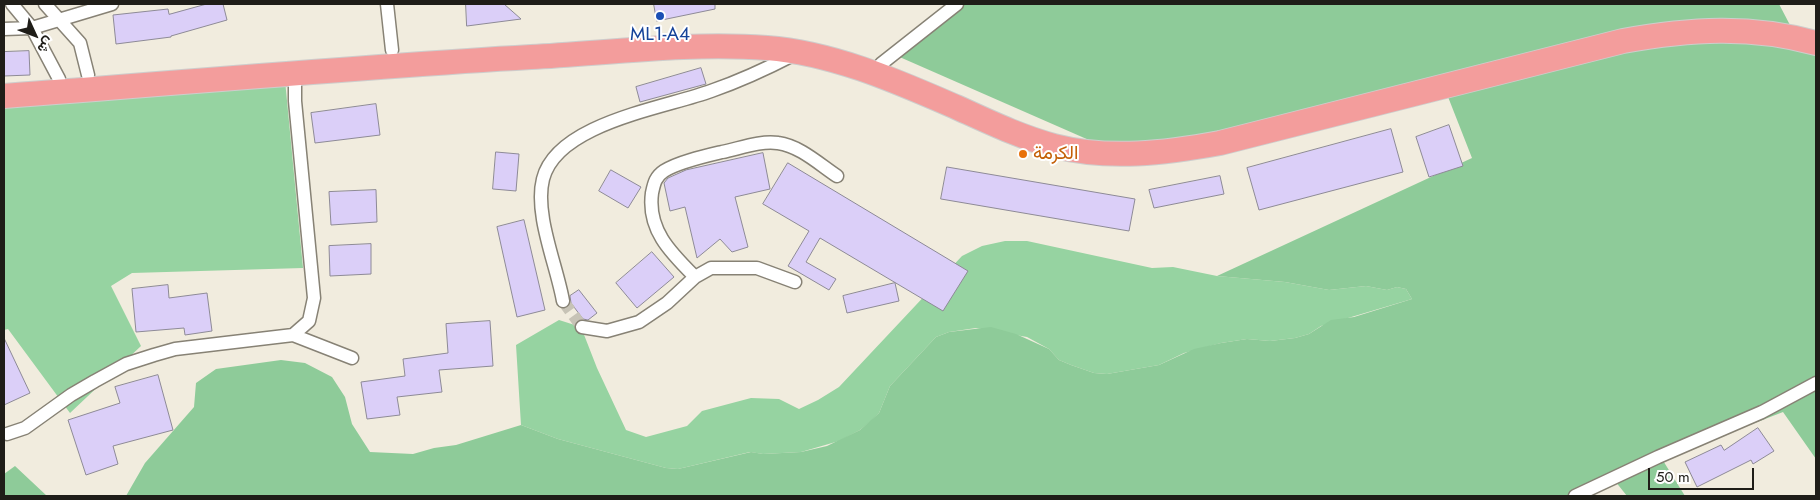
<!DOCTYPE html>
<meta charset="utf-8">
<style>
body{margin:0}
#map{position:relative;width:1820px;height:500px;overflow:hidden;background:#f1ecde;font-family:Jost,Vazirmatn,sans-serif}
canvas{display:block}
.frame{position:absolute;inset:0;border:5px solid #1f1d18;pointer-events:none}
.north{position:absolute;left:10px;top:10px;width:50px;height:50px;-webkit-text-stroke:4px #fff;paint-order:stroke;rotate:133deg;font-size:14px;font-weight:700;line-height:20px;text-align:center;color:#1f1d18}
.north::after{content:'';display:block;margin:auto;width:18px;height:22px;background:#1f1d18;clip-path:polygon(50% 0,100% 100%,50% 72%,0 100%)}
.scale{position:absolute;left:1648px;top:468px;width:106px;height:22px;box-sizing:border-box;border:2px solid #1f1d18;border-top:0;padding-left:6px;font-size:15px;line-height:18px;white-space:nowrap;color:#1f1d18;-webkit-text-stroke:4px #fff;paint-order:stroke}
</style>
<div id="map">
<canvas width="1820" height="500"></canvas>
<div class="frame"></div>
<div class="north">ش</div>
<div class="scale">50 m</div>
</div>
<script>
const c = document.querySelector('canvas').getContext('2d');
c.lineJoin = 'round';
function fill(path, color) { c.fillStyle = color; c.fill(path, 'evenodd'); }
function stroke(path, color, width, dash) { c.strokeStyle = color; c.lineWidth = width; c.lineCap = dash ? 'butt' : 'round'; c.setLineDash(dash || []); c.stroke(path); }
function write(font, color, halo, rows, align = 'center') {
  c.font = font + ' Jost,Vazirmatn,sans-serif'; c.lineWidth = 4; c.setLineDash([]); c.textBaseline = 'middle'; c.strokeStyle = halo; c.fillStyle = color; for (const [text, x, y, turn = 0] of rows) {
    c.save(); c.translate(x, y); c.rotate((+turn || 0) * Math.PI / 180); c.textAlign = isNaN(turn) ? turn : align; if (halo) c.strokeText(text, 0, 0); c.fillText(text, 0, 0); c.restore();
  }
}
fill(new Path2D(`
 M285 80 303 268 132 273 111 286 141 346 70 413 8 329 4 330V103Z
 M1005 241H1027L1152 268 1173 267 1217 276 1285 282 1329 290 1366 286 1387 290 1397 287 1406 289 1412 299 1321 326 1309 334 1295 338 1270 341 1247 339 1221 343 1184 353 1159 365 1107 374 1094 373 1071 365 1059 360 1049 349 1027 337 976 328 949 332 936 337 890 386 879 413 871 421 860 430 839 441 801 452 763 454 750 452 678 469 666 468 558 439 521 425 516 345 559 320 581 327 597 368 626 430 646 437 687 426 702 411 751 398 779 399 799 409 818 400 839 387 962 256 982 246Z`), '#96d3a1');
fill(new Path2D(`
 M961 4H1779L1802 48 1816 44V459L1783 412 1662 459 1685 496H1627L1611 476 1568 496H126L145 463 194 407 196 383 216 369 281 360 305 363 332 377 345 397 352 424 370 452 413 454 434 448 456 445 521 425 558 439 666 468 678 469 751 452 763 454 801 452 827 446 860 430 879 413 890 386 936 337 949 332 991 327 1016 334 1049 349 1059 360 1071 365 1094 373 1107 374 1159 365 1194 349 1221 343 1247 339 1270 341 1295 338 1309 334 1331 320 1354 317 1412 299 1406 289 1397 287 1387 290 1366 286 1329 290 1285 282 1217 276 1472 158 1441 79 1297 125 1114 151 895 55Z
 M15 466 47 496H4V474Z`), '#8ecb99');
const building = new Path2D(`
 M207 4H223L227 20 171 36V37L116 44 113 15 168 9 169 14Z
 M466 4H504L521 19 467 26Z
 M654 4H715V9L657 21Z
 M29 51 30 75 4 76V52Z
 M701 68 706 84 640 102 636 87Z
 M376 104 380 135 315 143 311 113Z
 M1449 125 1463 166 1429 177 1416 137Z
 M1391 129 1403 172 1259 210 1247 168Z
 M496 152 519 154 516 191 493 189Z
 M763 153 770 189 735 197 748 247 732 252 720 239 697 258 685 207 670 211 664 183 668 178 686 170Z
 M788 163 968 271 943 311 820 238 806 262 836 279 829 290 788 266 809 231 763 204Z
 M947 167 1135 199 1129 231 941 199Z
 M611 170 641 187 628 208 599 191Z
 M1220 176 1224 194 1154 208 1149 190Z
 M376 190 377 222 331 225 329 192Z
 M524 220 545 310 517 317 497 227Z
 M371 244V274L330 276 329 246Z
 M652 252 674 277 637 308 616 283Z
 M895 283 899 301 847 313 843 296Z
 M168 285 169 298 207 293 212 331 185 335 184 328 136 332 132 289Z
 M579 290 597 313 588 320 583 319 571 303 570 296Z
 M490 321 493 366 439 370 442 392 397 397 400 415 367 419 361 382 405 376 403 359 448 353 446 324Z
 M4 338 30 393 4 405Z
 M158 375 173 430 113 446 118 464 86 475 68 420 120 403 115 387Z
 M1758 428 1774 451 1753 464 1751 460 1697 487 1685 462 1721 445 1724 450Z`);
fill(building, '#dbcff8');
stroke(building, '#8d8a96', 1);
stroke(new Path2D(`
 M563 301 582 327`), '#c7c3b6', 12, [12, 6]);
const street = new Path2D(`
 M12 4 32 28 59 79
 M45 4 80 43 88 75
 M387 4 392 50
 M4 29 32 28 112 4
 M881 64 957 4
 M695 277C671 253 647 230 652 193 654 184 655 177 664 171 678 162 705 156 722 152 738 149 761 140 778 143 800 146 819 164 837 176
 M563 301C557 266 534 214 543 179 557 123 665 108 711 91 740 81 768 68 795 54
 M582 327 607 331 639 322 667 303 695 277 711 268H757L795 282
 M293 335 352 358
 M7 434 25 428 71 395 95 381 126 364 154 355 175 349 293 335 309 321 314 298 295 101V74
 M1575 496 1658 457 1762 412 1816 383`);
const highway = new Path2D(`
 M4 96C179 83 355 67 531 57 608 53 690 42 767 48 833 53 896 81 956 107 987 121 1020 137 1054 146 1109 160 1166 153 1220 143L1623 41C1689 29 1751 25 1816 43`);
stroke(street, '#878275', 15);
stroke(highway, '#cecdcc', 26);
stroke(street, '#fff', 12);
stroke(highway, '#f39d9c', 24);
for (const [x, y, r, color] of [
 [660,16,5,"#1a4fb4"],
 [1023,154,5,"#e8710a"]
]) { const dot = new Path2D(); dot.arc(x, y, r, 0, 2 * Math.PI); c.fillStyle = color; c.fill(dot); stroke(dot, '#fff', 2); }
write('19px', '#164399', '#fff', [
 ["ML1-A4",660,35]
]);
write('19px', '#c56008', '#fff', [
 ["الكرمة",1033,154]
], 'left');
</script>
